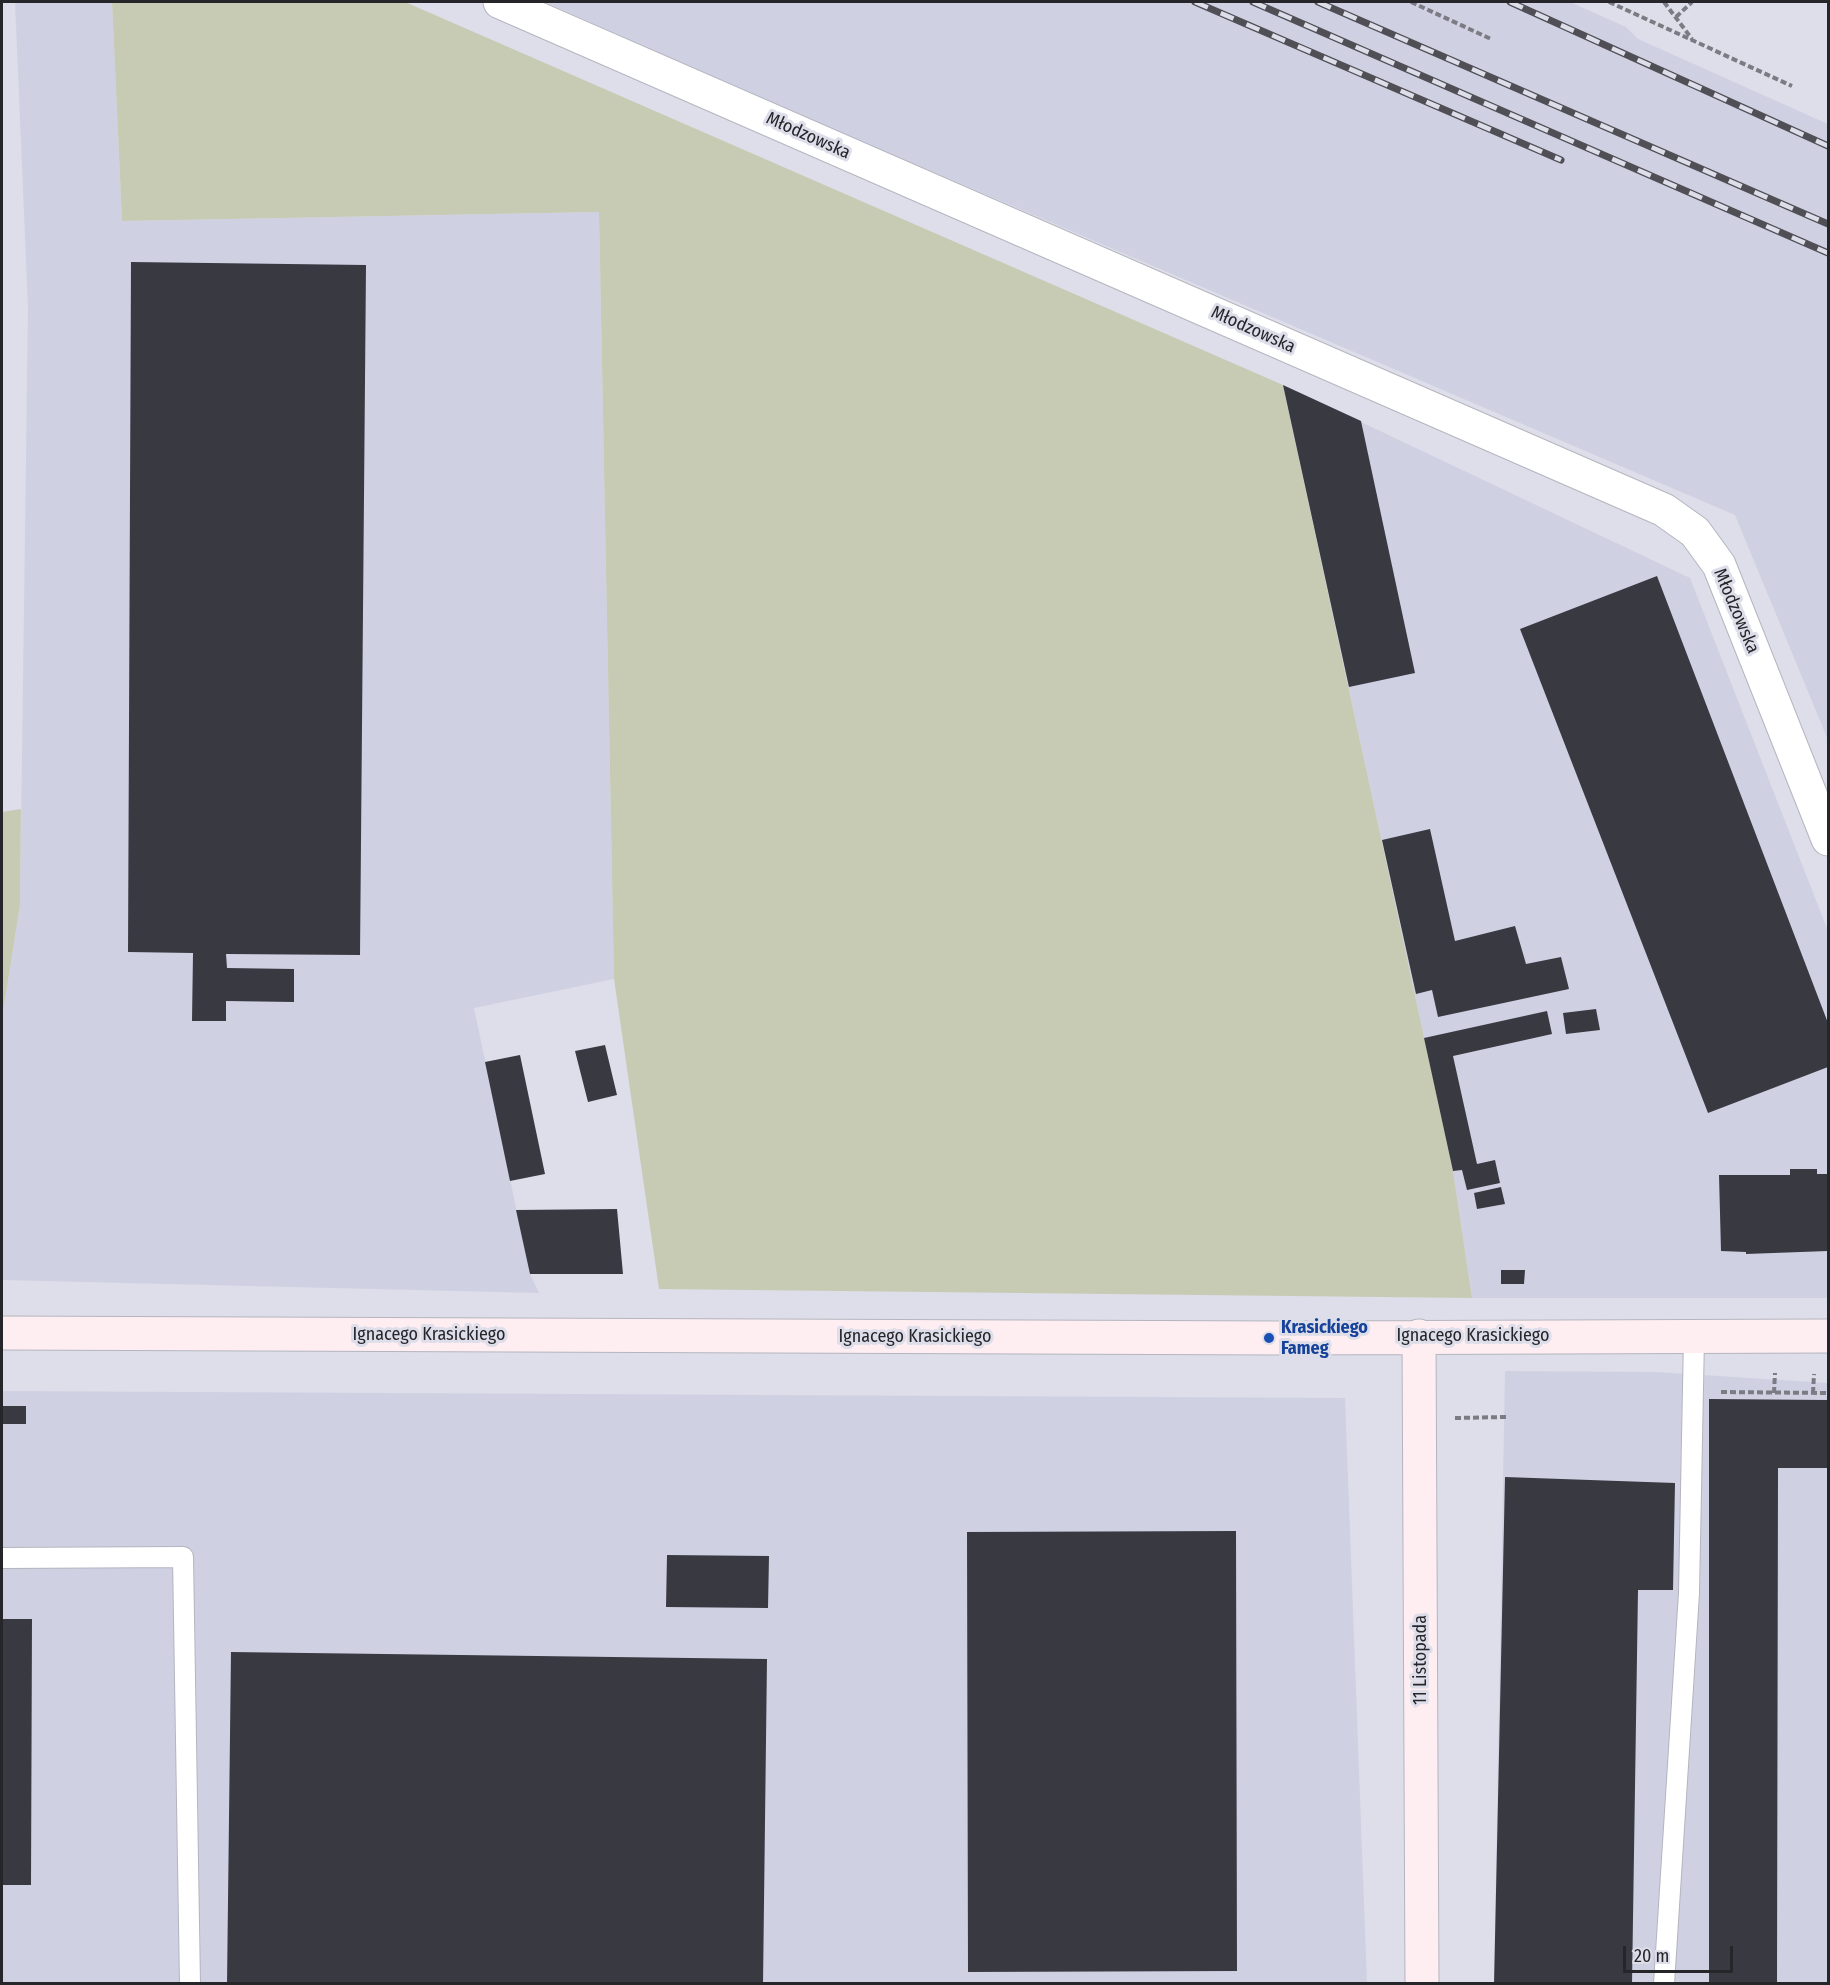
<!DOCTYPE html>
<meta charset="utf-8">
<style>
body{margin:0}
#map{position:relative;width:1830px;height:1985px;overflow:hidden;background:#dddee9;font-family:"Fira Sans Condensed",sans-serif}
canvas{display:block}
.frame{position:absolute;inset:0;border:3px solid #26262a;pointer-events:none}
.scale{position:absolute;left:1623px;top:1946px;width:110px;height:27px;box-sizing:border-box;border:3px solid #26262a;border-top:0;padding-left:8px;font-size:18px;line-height:21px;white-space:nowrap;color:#26262a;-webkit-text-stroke:4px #dddee9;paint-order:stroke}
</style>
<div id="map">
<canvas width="1830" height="1985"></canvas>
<div class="frame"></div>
<div class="scale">20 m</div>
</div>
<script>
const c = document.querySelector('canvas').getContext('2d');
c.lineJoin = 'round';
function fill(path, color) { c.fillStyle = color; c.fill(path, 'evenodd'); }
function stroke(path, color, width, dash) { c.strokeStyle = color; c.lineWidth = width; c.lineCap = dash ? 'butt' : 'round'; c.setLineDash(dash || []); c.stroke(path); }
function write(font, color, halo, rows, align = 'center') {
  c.font = font + ' "Fira Sans Condensed",sans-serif'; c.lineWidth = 6; c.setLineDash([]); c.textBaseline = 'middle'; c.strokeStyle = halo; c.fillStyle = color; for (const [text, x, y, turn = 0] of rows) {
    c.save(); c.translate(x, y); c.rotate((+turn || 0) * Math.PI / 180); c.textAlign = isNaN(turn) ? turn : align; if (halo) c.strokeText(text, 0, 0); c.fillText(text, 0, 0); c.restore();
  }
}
fill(new Path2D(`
 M15 2H112L122 221 599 212 614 979 474 1008 530 1274 539 1293 2 1280V1019L20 905 28 307Z
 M545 2H1570L1626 27 1638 39 1828 124V740L1735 515 779 106Z
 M1283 385 1690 578 1828 931V1298H1472L1453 1171Z
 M1505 1371 1655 1372 1828 1383V1983L1494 1984Z
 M2 1391 1345 1398 1367 1983 2 1984Z`), '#cfd1e3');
fill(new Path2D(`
 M112 2H405L1283 385 1453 1171 1472 1298 659 1289 614 979 599 212 122 221Z
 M21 809 20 905 2 1019V812Z`), '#c7cbb4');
fill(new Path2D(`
 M131 262 366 265 360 955 226 954 227 968 294 969V1002L226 1001V1021H192L193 953 128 952Z
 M1283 385 1361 421 1415 673 1349 687Z
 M1657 576 1828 1023V1067L1708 1113 1520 629Z
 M1430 829 1455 941 1515 926 1526 964 1561 957 1569 989 1438 1017 1432 990 1416 994 1382 840Z
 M1596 1009 1600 1030 1566 1034 1563 1013Z
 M1547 1011 1552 1034 1453 1056 1477 1164 1495 1160 1500 1183 1467 1190 1462 1170 1453 1171 1424 1038Z
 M605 1045 617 1095 588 1102 575 1051Z
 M520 1055 545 1174 510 1181 485 1062Z
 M1790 1169H1817V1174H1828V1251L1746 1254V1252L1721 1251 1719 1175H1790Z
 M1501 1187 1505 1204 1477 1209 1474 1193Z
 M617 1209 623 1274H530L516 1210Z
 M1501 1270H1525L1524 1284H1501Z
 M1709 1399 1828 1400V1468H1778L1777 1984H1709Z
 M2 1406H26V1424H2Z
 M1505 1477 1675 1483 1673 1590H1638L1632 1984H1494Z
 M1236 1531 1237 1971 968 1972 967 1532Z
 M667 1555 769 1556 768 1608 666 1607Z
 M2 1619H32L31 1885H2Z
 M231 1652 767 1659 763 1984H227Z`), '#393942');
const lane = new Path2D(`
 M2 1558 183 1557 190 1984
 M1664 1984 1689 1593 1694 1337`);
const street = new Path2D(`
 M500 2 1664 510 1695 532 1719 565 1828 839`);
const secondary = new Path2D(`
 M2 1333 1282 1338 1828 1336
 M1419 1336 1422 1984`);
stroke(lane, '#b4b5bf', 22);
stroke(street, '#b4b5bf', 35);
stroke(secondary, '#b4b5bf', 35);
stroke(new Path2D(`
 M1411 2 1491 39
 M1609 2 1792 86
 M1664 2 1692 39
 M1676 17 1692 2
 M1721 1392 1828 1393
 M1774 1393 1775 1373
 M1813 1393 1814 1374
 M1455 1418 1506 1417`), '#7b7c83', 4, [6, 3]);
stroke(lane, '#fff', 20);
stroke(street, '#fff', 33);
stroke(secondary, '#feeef1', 33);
const rail = new Path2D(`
 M1195 2 1561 160
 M1253 2 1828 253
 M1318 2 1828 224
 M1510 2 1828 146`);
stroke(rail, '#4f4f55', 7);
stroke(rail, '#dddee9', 4.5, [14]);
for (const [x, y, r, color] of [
 [1269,1338,6,"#1a4fb4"]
]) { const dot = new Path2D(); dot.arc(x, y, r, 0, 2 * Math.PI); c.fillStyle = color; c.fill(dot); stroke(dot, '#dddee9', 2); }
write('18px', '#26262a', '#dddee9', [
 ["Młodzowska",808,136,24],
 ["Młodzowska",1253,330,24],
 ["Młodzowska",1736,611,67],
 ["Ignacego Krasickiego",429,1335],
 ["Ignacego Krasickiego",1473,1336],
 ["Ignacego Krasickiego",915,1337],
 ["11 Listopada",1421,1660,-90]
]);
write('bold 18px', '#164399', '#dddee9', [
 ["Krasickiego",1281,1328],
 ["Fameg",1281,1349]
], 'left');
</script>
